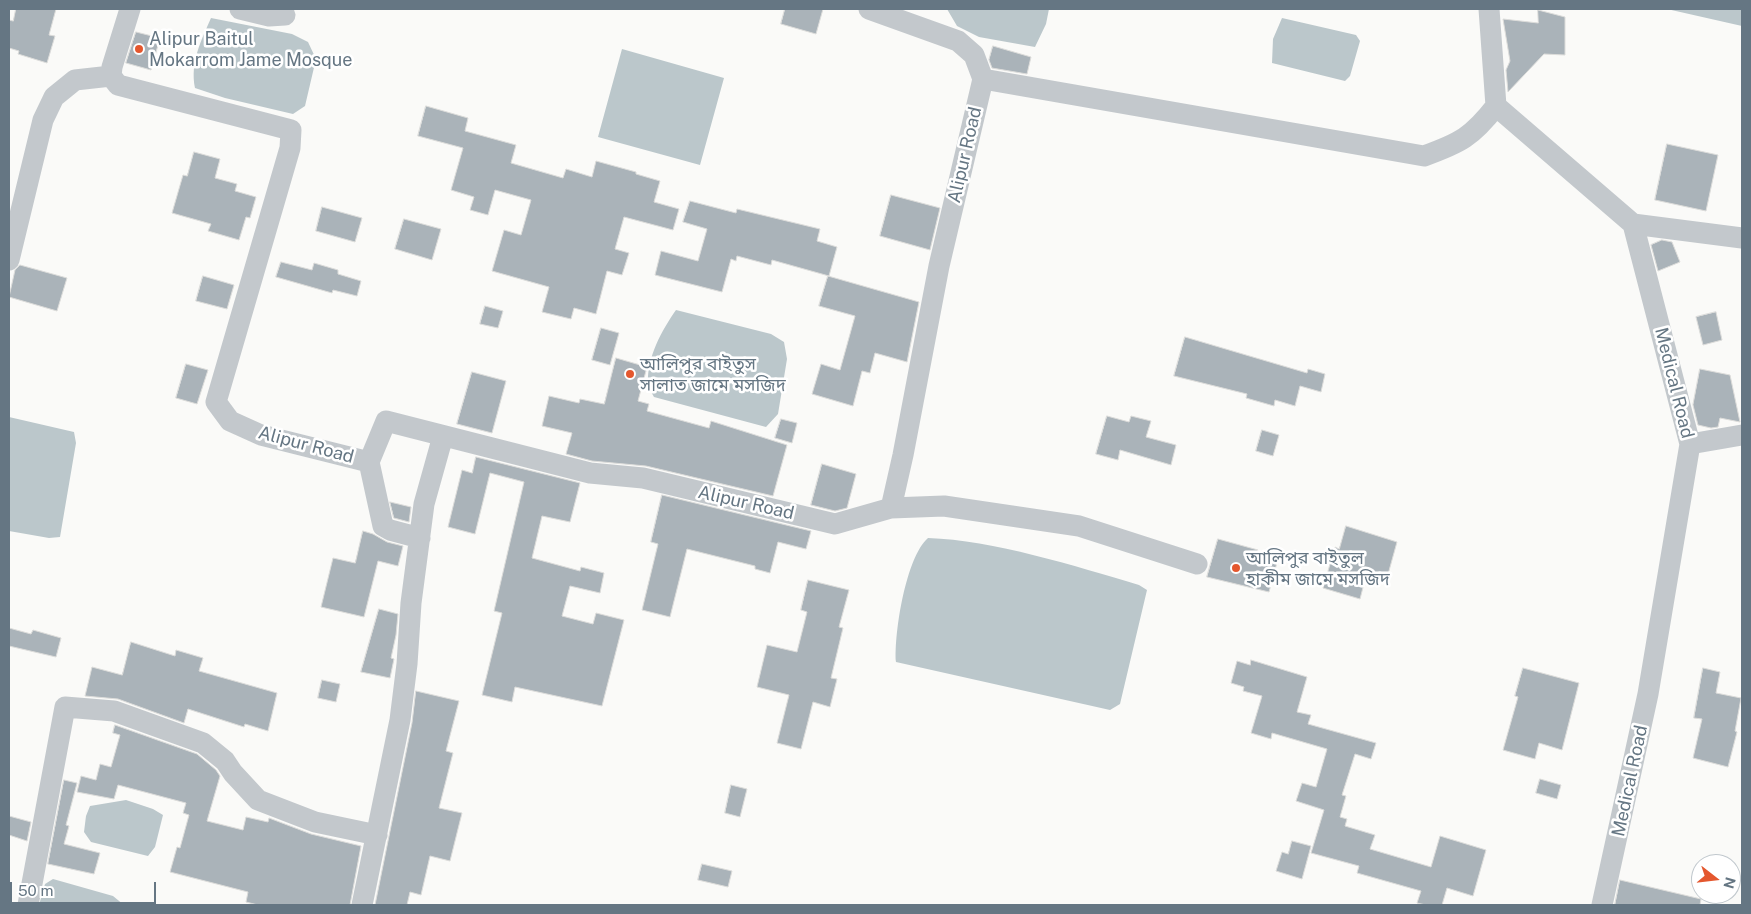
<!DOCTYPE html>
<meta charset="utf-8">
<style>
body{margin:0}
#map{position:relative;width:1751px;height:914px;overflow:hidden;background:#fafaf8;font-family:"Public Sans",sans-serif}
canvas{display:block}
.frame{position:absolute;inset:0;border:10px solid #657683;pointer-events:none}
.north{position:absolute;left:1691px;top:854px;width:50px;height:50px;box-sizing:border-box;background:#fff;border:1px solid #c1c8cd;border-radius:50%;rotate:106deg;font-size:14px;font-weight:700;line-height:20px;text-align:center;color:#657683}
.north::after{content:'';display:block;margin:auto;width:18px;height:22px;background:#e4572e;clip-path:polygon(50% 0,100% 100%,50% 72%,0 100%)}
.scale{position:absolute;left:10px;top:882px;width:146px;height:22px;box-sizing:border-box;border:2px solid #657683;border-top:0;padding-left:6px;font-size:15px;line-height:18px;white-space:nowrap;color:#657683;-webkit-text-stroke:4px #fff;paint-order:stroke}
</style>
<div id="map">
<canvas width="1751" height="914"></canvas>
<div class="frame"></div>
<div class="north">N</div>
<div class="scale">50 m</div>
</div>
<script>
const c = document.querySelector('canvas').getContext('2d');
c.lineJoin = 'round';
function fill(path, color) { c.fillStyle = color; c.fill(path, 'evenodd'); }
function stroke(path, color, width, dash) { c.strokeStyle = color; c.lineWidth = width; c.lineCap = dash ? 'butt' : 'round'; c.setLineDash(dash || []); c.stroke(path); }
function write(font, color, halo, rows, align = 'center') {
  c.font = font + ' "Public Sans","Noto Sans Bengali",sans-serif'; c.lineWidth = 5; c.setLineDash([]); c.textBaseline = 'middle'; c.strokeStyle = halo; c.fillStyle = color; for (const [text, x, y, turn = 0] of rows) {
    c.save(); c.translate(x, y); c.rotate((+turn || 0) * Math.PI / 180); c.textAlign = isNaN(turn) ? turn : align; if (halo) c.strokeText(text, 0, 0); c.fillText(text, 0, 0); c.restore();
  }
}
fill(new Path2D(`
 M947 9H1049L1046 24 1035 47 979 37 957 26Z
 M1667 9H1742V26Z
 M211 18 292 34 308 42 316 59 305 106 293 114 225 98 195 88C190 62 201 41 211 18Z
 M1282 18 1356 35 1360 41 1350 76 1345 81 1272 63 1273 39Z
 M622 49 724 78 700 165 598 137Z
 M676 310 771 334 784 342 787 359 778 414 766 427 654 397C652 393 648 387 648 383 647 357 662 330 676 310Z
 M9 417 74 432 76 443 60 537 49 538 9 531Z
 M928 538C993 540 1075 566 1139 585L1147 590 1120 704 1110 710 896 662C894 633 906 557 928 538Z
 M126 800 153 809 163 815 155 847 148 856 91 842 84 832 86 816 90 806Z
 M53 879 113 896 124 905H39L45 884Z`), '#bbc7cb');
const building = new Path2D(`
 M16 9H56L49 35 55 36 47 63 18 54 19 51 9 48V20L13 21Z
 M785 9H823L816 34 781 24Z
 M1538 10 1565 17V55L1544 54 1508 92 1506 70 1510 61 1503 19 1538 23Z
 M136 32 160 38 151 70 126 63Z
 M993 46 1031 57 1027 74 992 68 989 60Z
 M426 106 468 118 465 131 516 145 511 163 563 178 566 169 592 177 596 161 636 172V174L660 181 654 202 679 209 673 230 624 217 615 249 629 253 622 275 607 271 596 314 574 308 571 319 542 312 549 287 492 271 504 230 521 235 531 200 495 190 488 215 470 210 474 197 451 190 463 148 418 136Z
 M1667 144 1718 155 1706 211 1655 200Z
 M194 152 220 159 215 178 237 184 235 191 256 197 250 218 246 217 239 240 208 231 211 224 172 213 183 175 187 176Z
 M891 195 940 208 930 250 880 236Z
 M690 201 736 213 737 209 820 229 817 241 837 247 829 276 772 260 771 265 737 256 736 261 731 259 722 292 655 275 661 251 698 261 707 229 683 222Z
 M322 207 362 218 355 242 316 231Z
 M404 219 441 229 432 260 395 249Z
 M1662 240 1672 242 1680 262 1658 271 1651 245Z
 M281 262 312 270 314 263 338 270V274L361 281 357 296 333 290 332 293 276 277Z
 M20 265 67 278 57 311 9 297 15 270Z
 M203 276 234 285 227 309 196 301Z
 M828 276 919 302 907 362 875 353 870 373 862 371 853 406 812 394 821 364 840 370 855 316 819 306Z
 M485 306 503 311 498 328 480 324Z
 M1716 312 1722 340 1703 345 1696 317Z
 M601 328 619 333 610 365 592 360Z
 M1185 337 1307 373 1308 369 1325 374 1321 392 1300 386 1295 406 1275 400 1274 406 1246 398 1247 394 1174 376Z
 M616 358 647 367 638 401 649 404 647 411 709 428 711 421 787 445 773 496 646 466 592 461 566 454 572 433 542 426 549 396 579 403 580 399 604 404Z
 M186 364 208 370 197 404 176 398Z
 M1700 369 1730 375 1740 422 1720 418 1718 427 1711 428 1698 425 1693 405Z
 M472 372 506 381 492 433 457 424Z
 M1107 416 1129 422 1131 416 1151 421 1146 437 1176 445 1171 465 1120 450 1118 460 1096 454Z
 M781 419 797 423 792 443 775 438Z
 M1262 430 1279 435 1273 456 1256 451Z
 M476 457 580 483 570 522 542 516 532 558 580 571 581 567 604 573 600 593 570 586 562 616 593 624 596 613 624 620 602 706 515 687 512 702 482 695 502 613 494 611 524 482 490 473 475 534 448 527 462 470 472 473Z
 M822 464 856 474 847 508 835 511 811 505Z
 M662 495 811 531 806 549 778 542 770 573 755 569V566L687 549 670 617 642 610 658 544 651 542Z
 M390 502 411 507 409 522 394 518Z
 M1346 526 1397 542 1387 578 1367 572 1360 599 1323 588 1335 547 1339 549Z
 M363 531 373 534 387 542 403 546 398 566 378 561 364 617 321 607 333 558 355 563Z
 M1218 539 1258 550 1257 554 1278 559 1269 592 1207 577Z
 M808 580 849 590 839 627 843 628 831 678 837 679 830 707 813 702 801 749 777 743 789 695 757 687 767 645 797 652 807 612 801 610Z
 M379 609 398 614 396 635 391 658 394 659 390 678 361 672Z
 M9 628 31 634 33 630 61 638 56 657 9 646Z
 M131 642 175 656 176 650 203 658 199 671 277 693 268 731 245 724 244 727 188 709 184 723 118 699 85 696 92 667 122 675Z
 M1251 660 1307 677 1297 712 1311 715 1308 724 1376 743 1371 759 1355 754 1342 795 1346 796 1340 817 1347 819 1345 826 1375 835 1370 849 1431 867 1440 836 1486 850 1473 896 1447 888 1442 905H1426L1417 903 1421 891 1357 873 1359 866 1311 853 1324 810 1296 801 1302 783 1316 787 1327 749 1272 733 1271 739 1251 733 1262 696 1243 691 1244 687 1231 683 1237 661 1250 665Z
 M1523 668 1579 683 1562 750 1539 743 1535 759 1503 750 1518 697 1515 696Z
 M1703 668 1720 672 1716 693 1741 698 1735 731 1737 732 1728 767 1693 758 1702 719 1694 718Z
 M322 680 340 684 336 702 318 698Z
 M416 691 459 701 446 751 453 753 439 808 462 813 450 861 430 856 421 895 410 892 407 905H375L412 723Z
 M115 725 197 754 216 770 220 776 207 821 243 830 246 817 268 822 269 818 311 834 361 846 350 905H258L246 902 248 892 170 872 177 847 180 848 189 815 183 813 186 803 118 785 114 799 77 792 81 776 96 780 100 764 111 767 120 735 113 733Z
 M1540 779 1561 785 1557 799 1536 793Z
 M64 780 77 783 66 825 69 826 64 844 100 853 94 874 48 864Z
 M731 785 747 789 740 817 725 813Z
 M9 816 31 822 27 841 9 835Z
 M1292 841 1311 846 1302 879 1276 871 1282 852 1288 854Z
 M702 864 732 871 728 887 698 880Z
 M1620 880 1701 899 1700 905H1615Z`);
fill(building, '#aab3b9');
stroke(building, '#dcdcda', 1);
stroke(new Path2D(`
 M130 9 112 67 111 76 118 85 291 130 290 148 216 402 230 421 261 435 369 462 386 421 590 473 643 478 835 524 891 508 903 455 939 266 983 79 1424 156C1460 143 1472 137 1496 106
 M240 9 269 16 285 15
 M869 9 958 41 974 55 983 79
 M1489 9 1496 106 1633 224 1690 444 1648 694 1602 905
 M1633 224 1742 238
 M9 260 43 120 54 97 75 80 111 76
 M1690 444 1742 435
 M369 462 383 526 390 530 420 538
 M891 508 944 506 1079 526 1197 564
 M28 905 65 707 114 711 203 743 225 761 233 773 258 800 315 822 377 835
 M362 905 400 720 407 664 411 603 424 504 443 436`), '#c3c8cc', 21);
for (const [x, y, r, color] of [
 [139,49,5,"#e4572e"],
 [630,374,5,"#e4572e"],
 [1236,568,5,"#e4572e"]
]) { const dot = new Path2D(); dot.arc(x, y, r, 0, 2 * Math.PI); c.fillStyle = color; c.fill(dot); stroke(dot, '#fff', 2); }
write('18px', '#657683', '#fff', [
 ["Alipur Baitul",149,39],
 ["Mokarrom Jame Mosque",149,60],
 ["আলিপুর বাইতুস",640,364],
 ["সালাত জামে মসজিদ",640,385],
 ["আলিপুর বাইতুল",1246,558],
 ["হাকীম জামে মসজিদ",1246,579]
], 'left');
write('18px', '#657683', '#fff', [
 ["Alipur Road",965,155,-77],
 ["Medical Road",1674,383,76],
 ["Alipur Road",306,445,15],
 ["Alipur Road",746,503,13],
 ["Medical Road",1630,781,-78]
]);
</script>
